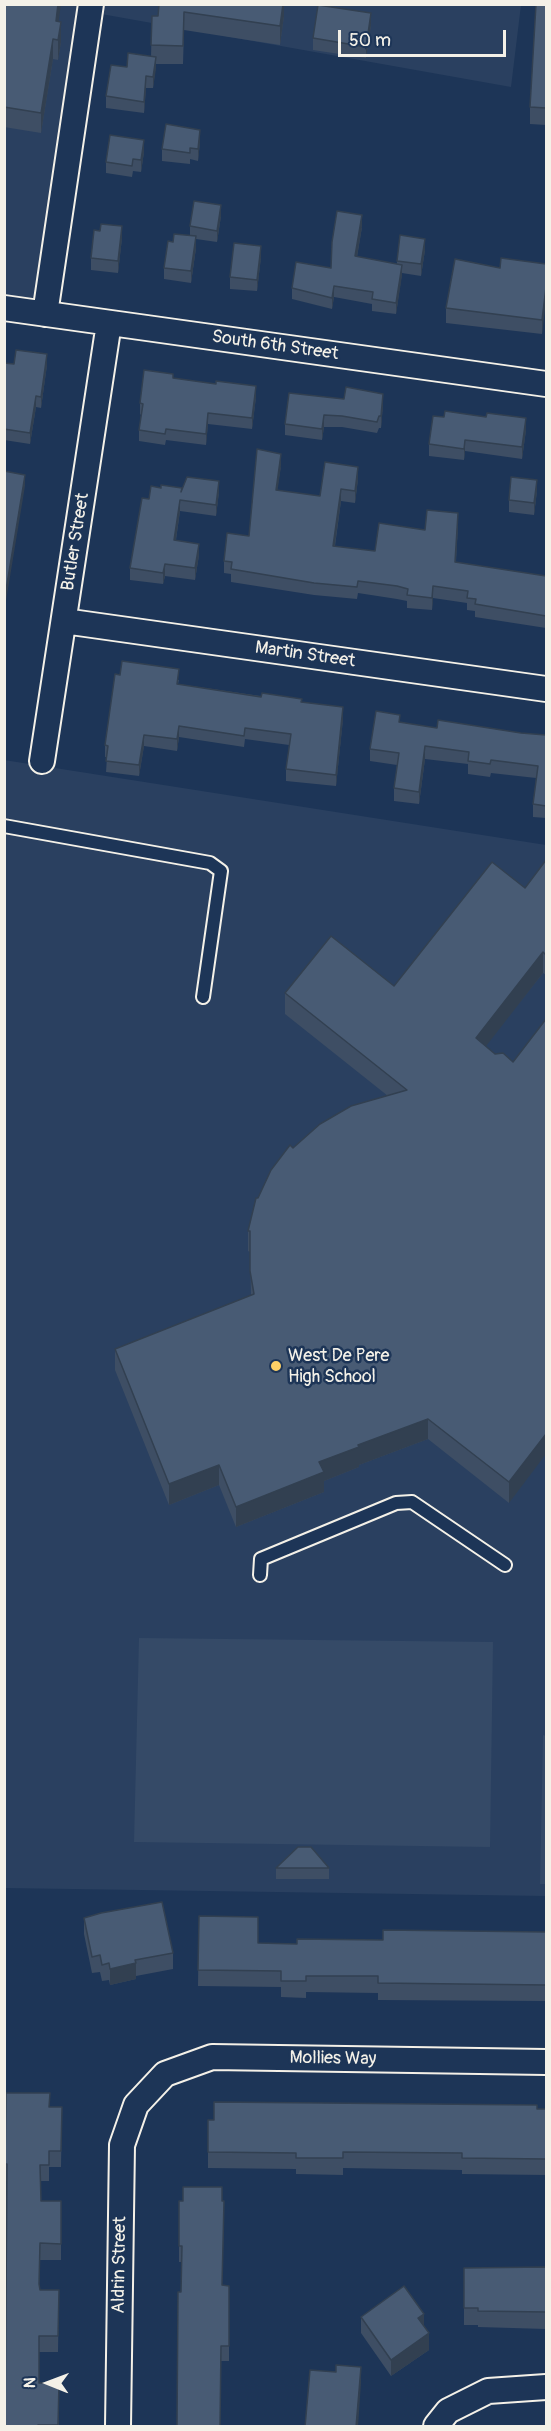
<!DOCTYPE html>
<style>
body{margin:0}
#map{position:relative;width:551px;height:2431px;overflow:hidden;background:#1d3557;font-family:Pangolin,sans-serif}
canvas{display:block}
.frame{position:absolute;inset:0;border:6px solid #f4f1e8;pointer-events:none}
.north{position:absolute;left:18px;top:2353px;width:60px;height:60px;-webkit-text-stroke:4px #1d3557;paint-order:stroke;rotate:271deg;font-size:16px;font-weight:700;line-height:24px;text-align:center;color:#f4f1e8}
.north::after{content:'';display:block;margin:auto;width:21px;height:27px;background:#f4f1e8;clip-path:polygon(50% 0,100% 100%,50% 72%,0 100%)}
.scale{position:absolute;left:338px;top:30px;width:168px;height:27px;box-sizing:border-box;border:3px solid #f4f1e8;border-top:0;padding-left:8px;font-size:18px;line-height:21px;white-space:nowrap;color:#f4f1e8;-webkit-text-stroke:4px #1d3557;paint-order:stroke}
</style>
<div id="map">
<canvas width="551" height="2431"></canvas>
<div class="frame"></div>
<div class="north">N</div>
<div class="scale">50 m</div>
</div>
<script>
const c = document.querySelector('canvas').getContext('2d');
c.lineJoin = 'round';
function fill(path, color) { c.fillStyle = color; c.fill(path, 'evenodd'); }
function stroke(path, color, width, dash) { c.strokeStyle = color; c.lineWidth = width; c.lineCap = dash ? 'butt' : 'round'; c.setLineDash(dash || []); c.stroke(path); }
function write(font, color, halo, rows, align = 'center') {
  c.font = font + ' Pangolin,sans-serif'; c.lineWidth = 5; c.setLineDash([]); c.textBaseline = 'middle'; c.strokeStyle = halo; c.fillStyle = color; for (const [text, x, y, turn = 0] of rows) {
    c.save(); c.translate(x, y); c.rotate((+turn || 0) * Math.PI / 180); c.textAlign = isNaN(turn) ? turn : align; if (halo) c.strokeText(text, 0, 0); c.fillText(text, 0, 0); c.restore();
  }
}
fill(new Path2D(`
 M5 5H521L511 87 90 12 45 314 5 308Z
 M4 760 546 845V1896L5 1888Z`), '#2a4060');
fill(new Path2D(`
 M139 1638 493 1642 490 1847 134 1842Z
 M543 1735 546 1736V1884H540Z`), '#354a67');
const service = new Path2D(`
 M4 826 210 863 221 871 203 997
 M260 1575 261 1559 396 1503 412 1502 505 1565`);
const minor = new Path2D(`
 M4 308 546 384
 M45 314 91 4
 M64 621 546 689
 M42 761 109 323
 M118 2426 122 2145 136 2105 165 2074 212 2057 546 2062
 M436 2426 448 2411 488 2391 546 2387`);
stroke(service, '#f4f1e8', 16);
stroke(minor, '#f4f1e8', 28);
stroke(service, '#1d3557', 12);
stroke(minor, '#1d3557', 24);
fill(new Path2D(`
 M4 4 59 21 61 42 58 60 53 59 41 133 4 127Z
 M159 4H284V16L280 45 184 30 183 64H156L153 88H146L144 113 106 108V96L127 67 151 57 152 16H158Z
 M546 4V125L530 124V107Z
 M371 25 366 58 313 50V38Z
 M200 142 198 161 190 159V164L162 161V149Z
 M144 152 141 172 133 171 132 177 106 173V162Z
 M221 216 217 242 196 239V248L191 283 164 279V268L173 242 190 236V226Z
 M362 227 357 257 397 264V261L425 250 421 276 402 273 396 314 372 311V304L334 297 332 309 292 299V288L331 268Z
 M122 238 118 273 91 270V258Z
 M261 257 257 291 230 289V277Z
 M546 264 542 334 446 323V308L500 268Z
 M4 363 47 365 41 408 36 407 30 444 4 440Z
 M173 378 256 397 252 429 208 424 206 445 166 440 165 445 139 441V430L141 415 140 414V403Z
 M289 393 383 405 381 428H379L377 433 342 427H324L322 440 285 435V424Z
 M526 430 522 459 465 451 464 460 429 456V444Z
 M281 466 277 490 320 496 358 479 355 503 341 501 335 546 375 551 425 530 458 526 456 562 546 576V628L475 617V611L467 610V603L433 598 432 610 407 608V601L397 599 358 593 357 599 314 595 231 582V574L224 573V561L249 536Z
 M161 488H182L219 492 216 516 180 511 176 540 199 555 195 580 165 576 163 584 130 580V568Z
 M537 491 534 515 509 512V500Z
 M120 675 179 680 178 684 302 702 343 719 336 786 286 781V769L289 745 245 739 244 747 179 737 177 751 144 746 139 776 106 772 107 757H105V745Z
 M400 723 437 728 546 735V818L533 817V804L536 778 491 773 490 777 468 774V764L425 759 419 804 394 801V788L397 765 370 761V749Z
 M546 860V975L543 973 485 1046 495 1054 513 1062 509 1503 428 1439 359 1465V1467L324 1481V1492L236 1527 219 1485 169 1505 115 1370V1349L251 1295 250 1252 248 1251V1231L258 1198 293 1148 388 1096 285 1014V993L394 986 525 888Z
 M276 1868H329V1879H276Z
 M199 1916 258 1943 297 1944 546 1932V2001L378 2000V1993L306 1992V1998L281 1997V1987L198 1986Z
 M84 1918 173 1953V1969L136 1976V1979L110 1985 109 1980 102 1981 100 1972 92 1973 84 1934Z
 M6 2093 50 2107H62L61 2167H49V2181H40L41 2201H61V2260H40L39 2286 40 2290H59L58 2352H39V2383H59V2427H5L7 2181H5Z
 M537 2109H546V2175L462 2174V2170L343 2168V2175L296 2174V2169L208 2168V2120Z
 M179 2201H222L224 2217 222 2285 229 2319V2361H221L182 2262H179Z
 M546 2267V2329L478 2327V2325H464V2268Z
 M361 2317 424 2327 429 2350 391 2376 361 2333Z`), '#3e4e64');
fill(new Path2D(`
 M58 4H61L56 41V21Z
 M283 4H284V16L280 45V26Z
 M371 13V25L366 58V47Z
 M61 22V42L58 60V40Z
 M53 39V59L41 133V113Z
 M156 57V69L153 88V77Z
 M146 76V88L144 113V102Z
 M200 130V142L198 161V149Z
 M144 140V152L141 172V160Z
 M221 205V216L217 242V231Z
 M362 215V227L355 268V256Z
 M122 226V238L118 273V261Z
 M196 236V248L191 283V271Z
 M425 239V250L421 276V264Z
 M261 246V257L257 291V280Z
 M402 265V276L396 314V303Z
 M334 286V297L332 309V298Z
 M546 287V302L542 334V320Z
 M47 354V365L41 408V397Z
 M256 386V397L252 429V418Z
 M383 394V405L381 428V416Z
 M36 396V407L30 444V433Z
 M208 413V424L206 445V434Z
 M324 415V427L322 440V429Z
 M526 418V430L522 459V447Z
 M465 440V451L464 460V449Z
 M281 454V466L276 502V490Z
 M358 467V479L355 503V491Z
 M25 475V486L4 613V602Z
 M537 480V491L534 515V503Z
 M219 481V492L216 516V505Z
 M341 489V501L333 558V546Z
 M180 500V511L174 552V540Z
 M458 513V526L455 574V562Z
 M199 544V555L195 580V568Z
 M165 564V576L163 584V573Z
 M433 586V598L432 610V598Z
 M343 707V719L336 786V775Z
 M179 726V737L177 751V739Z
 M144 735V746L139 776V765Z
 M425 746V759L419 804V792Z
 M543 952V973L476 1059V1038Z
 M428 1419V1439L359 1465V1467L324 1481V1492L236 1527V1507L319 1462 358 1445Z
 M546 1434V1454L509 1503V1482Z
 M219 1465V1485L169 1505V1484Z
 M136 1963V1979L110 1985V1969Z
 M424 2314V2330L418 2318Z
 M429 2333V2350L391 2376V2360Z
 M361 2367V2383L358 2427H356Z`), '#324051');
const building = new Path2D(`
 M4 4H58L56 21 61 22 58 40 53 39 41 113 4 107Z
 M159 4H283L280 26 184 12 183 46 151 45 152 16H158Z
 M536 4H546V108L530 107Z
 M318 5 371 13 366 47 313 38Z
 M128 53 156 57 153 77 146 76 144 102 106 96 111 65 127 67Z
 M166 124 200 130 198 149 190 148V153L162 149Z
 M110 135 144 140 141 160 133 159 132 166 106 162Z
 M194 201 221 205 217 231 190 226Z
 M337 211 362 215 355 256 402 265 396 303 372 299 373 292 334 286 332 298 292 288 296 262 331 268 332 242Z
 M101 224 122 226 118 261 91 258 94 230 100 231Z
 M174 234 196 236 191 271 164 268 168 241 173 242Z
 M400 235 425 239 421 264 397 261Z
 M234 243 261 246 257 280 230 277Z
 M501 258 546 264V287L542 320 446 308 455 259 500 268Z
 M16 350 47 354 41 397 36 396 30 433 4 429V363L14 364Z
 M144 370 173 374V378L216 384V381L256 386 252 418 208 413 206 434 166 429 165 434 139 430 143 404 140 403Z
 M346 387 383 394 381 416H379L377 422 342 416 324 415 322 429 285 424 289 393 344 399Z
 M445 411 486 417 487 413 526 418 522 447 465 440 464 449 429 444 433 416 444 417Z
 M257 449 281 454 276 490 320 496 325 462 358 467 355 491 341 489 333 546 375 551 379 523 425 530 427 510 458 513 455 562 546 576V616L475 604 476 599 467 598 468 591 433 586 432 598 407 595 408 589 397 586 358 581 357 587 314 583 231 569 232 562 224 561 227 533 249 536Z
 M4 471 25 475 4 602Z
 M187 477 219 481 216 505 180 500 174 540 199 544 195 568 165 564 163 573 130 568 142 498 149 499 151 486 161 488V485L182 488 181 492Z
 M511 477 537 480 534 503 509 500Z
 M122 661 179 669 177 684 261 697 262 693 302 699 301 702 343 707 336 775 286 769 291 734 245 728 244 736 179 726 177 739 144 735 139 765 106 761 108 746 105 745 115 674 120 675Z
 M376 711 400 715 399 722 437 728 438 720 521 733 546 735V806L533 804 538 766 491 760 490 764 468 761 469 752 425 746 419 792 394 788 399 753 370 749Z
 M546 860V955L543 952 476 1038 495 1054 503 1053 513 1062 546 1019V1434L509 1482 428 1419 358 1445 359 1447 319 1462 324 1472 236 1507 219 1465 169 1484 115 1349 254 1294 250 1271V1231H248L256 1198H258L271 1170 290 1145 293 1148 320 1124 351 1106 407 1090 285 993 331 936 394 986 492 862 525 888Z
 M298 1847H311L329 1868H276Z
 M162 1902 173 1953 135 1960 136 1963 110 1969 109 1963 102 1965 100 1955 92 1957 84 1918 101 1913Z
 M199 1916 258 1917V1943L297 1944V1939L383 1940V1930L546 1932V1985L378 1983V1976H306V1981H281V1971L198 1970Z
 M6 2093H50L49 2107H62L61 2151H49V2165H40L41 2201H61V2244L40 2243 39 2284 40 2290H59L58 2336H39V2383H59L58 2425H38V2427H5L7 2164H5Z
 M214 2102 537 2105V2109H546V2159L462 2158V2153L343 2152V2158H296V2153L208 2152V2120H214Z
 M183 2187H222V2201H224L222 2285 229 2286V2346H221L220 2427H177L178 2292H181L182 2246H179V2201H183Z
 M546 2267V2312L478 2311V2308H464V2268Z
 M404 2286 424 2314 418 2318 429 2333 391 2360 361 2317Z
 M336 2365 361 2367 356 2427H305L310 2370 336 2372Z`);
fill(building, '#485b74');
stroke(building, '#324051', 1.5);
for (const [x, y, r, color] of [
 [276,1366,6,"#ffd166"]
]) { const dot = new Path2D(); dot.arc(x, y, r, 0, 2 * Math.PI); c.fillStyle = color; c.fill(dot); stroke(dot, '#1d3557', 2); }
write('18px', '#f4f1e8', '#1d3557', [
 ["South 6th Street",275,346,8],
 ["Butler Street",76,542,-81],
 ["Martin Street",305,655,8],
 ["Mollies Way",333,2059,1],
 ["Aldrin Street",120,2265,-89]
]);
write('18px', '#f4f1e8', '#1d3557', [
 ["West De Pere",288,1356],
 ["High School",288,1377]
], 'left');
</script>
